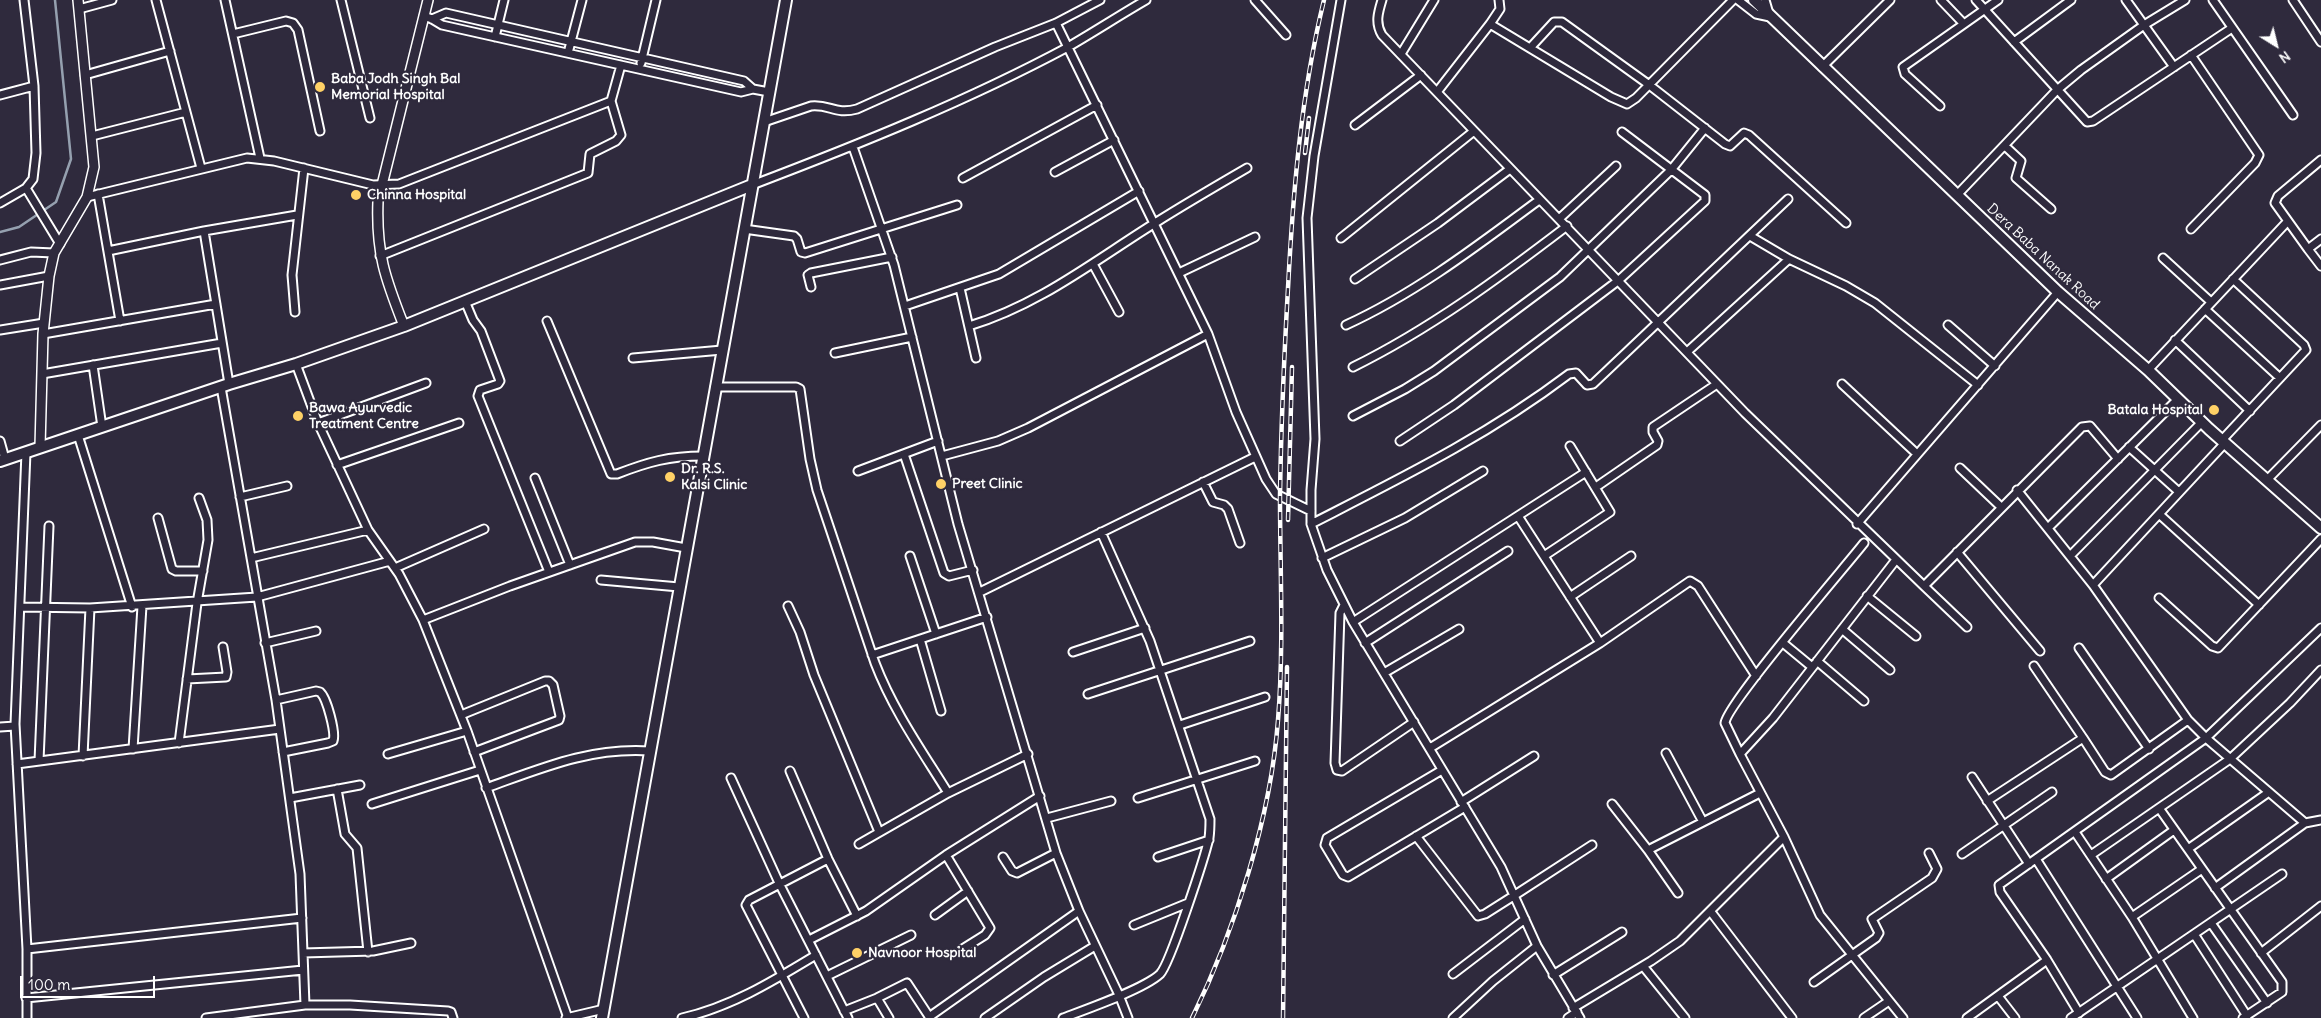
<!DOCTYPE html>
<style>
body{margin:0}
#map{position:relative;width:2321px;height:1018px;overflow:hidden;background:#2f2a3d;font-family:Delius,sans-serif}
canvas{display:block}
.north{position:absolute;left:2251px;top:20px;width:50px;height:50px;-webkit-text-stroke:4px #2f2a3d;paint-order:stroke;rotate:144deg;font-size:14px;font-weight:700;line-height:20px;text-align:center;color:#fff}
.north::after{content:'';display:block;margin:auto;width:18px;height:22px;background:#fff;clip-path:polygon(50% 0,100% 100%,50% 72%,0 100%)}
.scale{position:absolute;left:20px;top:976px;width:135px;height:22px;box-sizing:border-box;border:2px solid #fff;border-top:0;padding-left:6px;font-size:15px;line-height:18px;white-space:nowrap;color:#fff;-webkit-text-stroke:4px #2f2a3d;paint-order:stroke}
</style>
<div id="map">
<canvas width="2321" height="1018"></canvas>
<div class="north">N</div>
<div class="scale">100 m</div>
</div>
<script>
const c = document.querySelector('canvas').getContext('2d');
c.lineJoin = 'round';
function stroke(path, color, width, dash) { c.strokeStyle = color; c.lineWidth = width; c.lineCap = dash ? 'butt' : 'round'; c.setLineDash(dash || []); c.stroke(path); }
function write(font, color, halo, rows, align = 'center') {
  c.font = font + ' Delius,sans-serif'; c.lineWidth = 4.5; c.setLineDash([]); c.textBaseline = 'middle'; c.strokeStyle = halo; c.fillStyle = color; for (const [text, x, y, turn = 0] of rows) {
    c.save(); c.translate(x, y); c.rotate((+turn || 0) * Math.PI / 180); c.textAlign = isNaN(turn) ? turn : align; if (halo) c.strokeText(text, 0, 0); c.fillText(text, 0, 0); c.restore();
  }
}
stroke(new Path2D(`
 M0 232 19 227 56 202 71 159 55 0`), '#95a0af', 2.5);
const minor = new Path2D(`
 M24 0 34 86 36 153 33 179 26 188
 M156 0 201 168
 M225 0 260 158
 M341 0 370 118
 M1255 0 1286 35
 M1341 0 1314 156 1307 218 1315 439 1311 490V524L1327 570 1353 622 1501 867 1537 946 1580 1018
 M1382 0C1378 13 1375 23 1382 35L1745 413 1924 586 2082 427 2090 426 2118 459
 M1738 0 1756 14 1770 17 1765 0
 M1941 0 1963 23
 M1976 0 2087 122 2093 121 2232 28
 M2126 0 2174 67
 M2213 0 2293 115
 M2293 0 2321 42
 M79 9 112 0
 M424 16 432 19 442 25 741 92 753 89 769 92
 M432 19 446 13 744 81 753 89
 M1056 23 1208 334 1236 412 1266 479 1276 494 1311 511
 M1490 24 1611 97 1627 104 1636 98 1733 0
 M233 34 286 21 293 23 298 30 320 131
 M495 37 504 0
 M2014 42 2071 0
 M1530 48 1554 22H1562L1648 84 1725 144 1730 146 1744 133 1749 135 1846 223
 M568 53 582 0
 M1401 54 1434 0
 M2191 55 2259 155 2255 163 2191 229
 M641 63 656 0
 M1822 67 1890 0
 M85 75 170 51
 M1437 92 1490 24 1500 9 1499 0
 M0 95 34 86
 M1940 106 1905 74 1903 67 1998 0
 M764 122 811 106C830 104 835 115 857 109L995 47 1056 23 1100 0
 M1355 125 1421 75
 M92 136 186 112
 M2005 146 2021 161 2016 178 2051 209
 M853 147 894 265 958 524 1056 853 1079 911 1119 995 1128 1018
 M2321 160 2278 196 2275 203 2308 249 2321 239
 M1055 172 1114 140
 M963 178 1097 105
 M752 185C860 144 967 101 1068 47 1094 32 1120 15 1146 0
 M98 194 120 321
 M1957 195 2057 90 2081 70 2144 25 2185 0
 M87 197 247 158 274 161 373 185 399 184 611 101 621 65
 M0 203 26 188 60 244
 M1559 219 1616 166
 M744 229 794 236 797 239 801 252 805 253 957 205
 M204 231 229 384
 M1750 236 1789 259 1846 286 1875 303 1978 385
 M1341 238 1474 131
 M2308 249 2321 266
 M108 251 204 231 297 215
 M380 256 588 173 590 154 616 141 621 135 611 101
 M2163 258 2211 302
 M0 260 31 252 54 253
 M1093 264 1119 312
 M1179 273 1255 237
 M1355 279 1438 223 1510 169
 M0 285 49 276
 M811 287 808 275 811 273 892 257
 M960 288 976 358
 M465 301 473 320 481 331 500 381 498 384 480 390 478 396 549 572
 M905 306 999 274 1139 191
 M2205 309 2280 378
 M295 312 292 275 304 168
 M547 321 611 474H617C648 462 669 456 703 456
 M1346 325C1416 293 1477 246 1539 200
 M1948 325 1995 366
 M969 326C1039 305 1094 261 1155 223 1185 204 1216 186 1247 168
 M0 330 44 323
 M43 334 216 304
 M2175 340 2250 411
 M1687 352 1789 259
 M835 353 912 337
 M633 358 722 350
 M296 364 318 423 368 530 399 574 423 620 467 731 568 1018
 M93 365 102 427
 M1353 367C1430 329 1499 278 1567 226
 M2148 370 2287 222
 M42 374 222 343
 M1842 384 1917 454
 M221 387 276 700 300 874 303 953
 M715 387H796L800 389 810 459 817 490 875 663C893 710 922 751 948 793
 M1353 416 1405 389 1434 371 1560 277 1671 170 1705 128
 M318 423 426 383
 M78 435 132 607
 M2222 440 2306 350 2304 345 2233 279
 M0 441 5 459
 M1400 441 1454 405 1619 280 1705 201V195L1622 132
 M2129 447 2179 492
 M26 452 15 724 27 949V1018
 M904 454 944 573 949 576 973 570
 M942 456 998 441 1028 428 1208 334
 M337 465 459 423
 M1960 468 2001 507
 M858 471 938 441
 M535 478 570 565
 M2267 480 2321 425
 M1203 482 1213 502 1224 505 1228 509 1240 543
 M1596 487 1657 445 1658 441 1653 432V427L1717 384
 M2017 490 2093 585 2188 720 2206 738 2305 823
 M240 497 287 486
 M2159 514 2259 605
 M1518 516 1600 643
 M158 518 172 569 176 571H203
 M1311 524C1403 477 1487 436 1569 374L1576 373 1587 385 1593 384 1788 199
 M1857 524 2058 292
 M2049 527 2178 399
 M1957 552 2040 651
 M910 556 936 634
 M1544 556 1610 512 1570 446
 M2070 556 2202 422
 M251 558 368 530
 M1322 558 1405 518 1483 471
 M1895 561 1773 718 1740 754 1784 837 1820 915 1903 1018
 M395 568 484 529
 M601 580 679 587
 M2093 585 2225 443
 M1924 586 1967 627
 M980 592 1255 457
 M1867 596 1916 636
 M1570 597 1631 556
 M2159 598 2212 646 2218 648 2321 539
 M1344 605 1340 613 1335 763 1337 770 1342 771 1414 722
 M788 606 800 632 814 675 879 832
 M20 607 90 608 257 597 390 561
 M423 620 510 586 635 542H653L686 548
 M1353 622 1586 472
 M1842 629 1890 670
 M920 639 941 711
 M265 643 316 631
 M1365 643 1508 551
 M1783 643 1812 667
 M2079 648 2149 749
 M1073 652 1145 628
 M872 655 987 617
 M1817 661 1864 701
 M2034 666 2083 738
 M1384 673 1459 629
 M187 679 226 677 227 672 223 647
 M1088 694 1250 641
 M276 700 316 691 320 692C327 698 336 733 333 741L328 743 283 752
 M461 715 545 681H549L553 685 560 716 559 720 474 752
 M1180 725 1265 697
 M0 727 15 726
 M179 743 197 603 208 540 207 520 199 498
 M1430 748 1600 643 1690 581 1698 586 1756 676
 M133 749 142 606
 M1666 753 1703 822
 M388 754 467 731
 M1740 754 1725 723C1726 705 1845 567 1864 543
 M83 756 90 608
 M39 761 49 526
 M17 764 280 729
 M1442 770 1327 838 1325 845 1343 875 1348 877 1465 807
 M790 771 828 859 857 916
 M1972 777 2029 864
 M731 778 779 883 848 1018
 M486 788C542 768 590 747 650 751
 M337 789 345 834 357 848 368 952
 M290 798 360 785
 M1138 798 1255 761
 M1987 801 2083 738 2105 772 2111 775 2188 720
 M1461 802 1534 756
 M372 804 480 770
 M1612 804 1648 850 1760 793
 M2159 808 2282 982V992L2243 1018
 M1047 818 1111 801
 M2075 832 2132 917 2193 1018
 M1416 836 1478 916 1485 914 1515 895 1592 845
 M859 844 948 793 1028 754
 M2188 849 2269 792
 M1648 850 1678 893
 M1962 854 2052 792
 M946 855 990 928 985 935 961 950
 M2091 855 2230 759 2290 703 2321 670
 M1003 857 1012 871 1017 873 1056 853
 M1158 857 1209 840
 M2036 859 2137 1018
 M2106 879 2174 830
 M2215 888 2305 823 2321 820
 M1711 912 1792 1018
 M935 915 968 891
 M2132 917 2202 869
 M2211 923 2267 1003
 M1134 925 1188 903
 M2194 934 2247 1016
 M809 940 866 911 946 855 1040 796
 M27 949 302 918
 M2261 953 2321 906
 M1643 966 1685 1018
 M1453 974 1525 919
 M1553 975 1622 932
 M827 976 911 935
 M1814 982 1876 938 1879 933 1872 919 1932 878 1937 869 1929 853
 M1998 996 2015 1018
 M26 998 303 970
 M877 998 889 1018
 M305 1005 303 953 373 951 411 943
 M1573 1008 1651 961 1680 941 1784 837
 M844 1011 877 998 907 983 930 1018
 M2079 1013 2047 960 2000 892 1999 885 2206 738 2321 628
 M929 1017 1079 911
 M206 1018 305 1005H350L448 1011 451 1012 453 1018
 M566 1018 604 1009
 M682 1018C731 1007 773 981 816 955
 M804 1018 746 905 749 900 828 859
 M985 1018 1044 977 1095 946
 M1063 1018C1087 1009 1144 989 1160 974 1170 964 1205 856 1209 838 1210 831 1210 825 1210 819L1150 641 1101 532
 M1453 1018 1493 981 1537 946
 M1568 1018 1577 1012
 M1864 1018 1889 1001
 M1967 1018 2047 960
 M2071 1018 2282 874`);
const tertiary = new Path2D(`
 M404 326C385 278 376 253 378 201L428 0
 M40 447 43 334 49 276 54 253 87 197 94 167 78 0`);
const secondary = new Path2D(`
 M1754 0 2058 292 2148 370 2209 429 2321 528
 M0 461 229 384 296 364 404 326 752 185
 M602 1018 786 0`);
stroke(minor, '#fff', 11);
stroke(tertiary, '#fff', 12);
stroke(secondary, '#fff', 14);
stroke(minor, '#2f2a3d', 7);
stroke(tertiary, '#2f2a3d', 9);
stroke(secondary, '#2f2a3d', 10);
const rail = new Path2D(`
 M1305 153 1309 118
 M1288 520 1292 367
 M1192 1018C1235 931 1271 816 1278 720 1284 646 1280 571 1280 496 1281 427 1284 358 1288 288 1293 192 1301 94 1324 0
 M1283 1018 1287 667`);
stroke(rail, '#fff', 4.5);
stroke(rail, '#2f2a3d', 2.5, [8]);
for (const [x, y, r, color] of [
 [320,87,6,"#ffd166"],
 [356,195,6,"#ffd166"],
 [2214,410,6,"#ffd166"],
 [298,416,6,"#ffd166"],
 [670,477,6,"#ffd166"],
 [941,484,6,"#ffd166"],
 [857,953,6,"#ffd166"]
]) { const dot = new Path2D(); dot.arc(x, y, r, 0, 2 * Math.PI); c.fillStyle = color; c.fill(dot); stroke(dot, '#2f2a3d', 2); }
write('bold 14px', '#fff', '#2f2a3d', [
 ["Baba Jodh Singh Bal",331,79],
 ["Memorial Hospital",331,95],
 ["Chinna Hospital",367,195],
 ["Bawa Ayurvedic",309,408],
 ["Treatment Centre",309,424],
 ["Batala Hospital",2203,410,"right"],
 ["Dr. R.S.",681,469],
 ["Kalsi Clinic",681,485],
 ["Preet Clinic",952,484],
 ["Navnoor Hospital",868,953]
], 'left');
write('14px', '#fff', '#2f2a3d', [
 ["Dera Baba Nanak Road",2043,257,43]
]);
</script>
